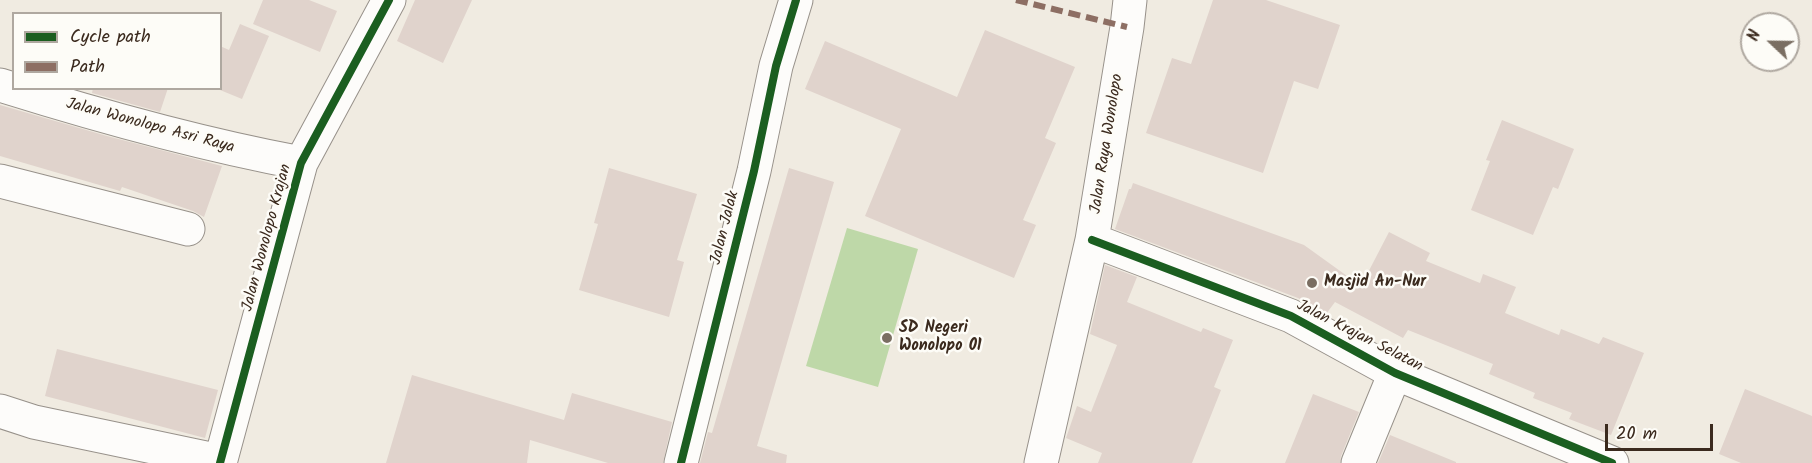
<!DOCTYPE html>
<style>
body{margin:0}
#map{position:relative;width:1812px;height:463px;overflow:hidden;background:#f0ebe1;font-family:Kalam,sans-serif}
canvas{display:block}
.legend{position:absolute;left:12px;top:12px;width:210px;height:78px;box-sizing:border-box;background:#fdfcf7;border:2px solid #afa8a0;margin:0;padding:8px 10px;list-style:none;font-size:18px;color:#3b2a1e}
.legend li{display:flex;align-items:center;gap:12px;height:30px}
.legend b{width:30px;border:2px solid #afa8a0}
.north{position:absolute;left:1740px;top:12px;width:60px;height:60px;box-sizing:border-box;background:#fdfcf7;border:2px solid #afa8a0;border-radius:50%;rotate:292deg;font-size:16px;font-weight:700;line-height:24px;text-align:center;color:#3b2a1e}
.north::after{content:'';display:block;margin:auto;width:21px;height:27px;background:#7a6e62;clip-path:polygon(50% 0,100% 100%,50% 72%,0 100%)}
.scale{position:absolute;left:1605px;top:424px;width:108px;height:27px;box-sizing:border-box;border:3px solid #3b2a1e;border-top:0;padding-left:8px;font-size:18px;line-height:21px;white-space:nowrap;color:#3b2a1e;-webkit-text-stroke:4px #fdfcf7;paint-order:stroke}
</style>
<div id="map">
<canvas width="1812" height="463"></canvas>
<ul class="legend">
<li><b style="height:8px;background:#1b5e20"></b>Cycle path</li>
<li><b style="height:8px;background:#8d6e63"></b>Path</li>
</ul>
<div class="north">N</div>
<div class="scale">20 m</div>
</div>
<script>
const c = document.querySelector('canvas').getContext('2d');
c.lineJoin = 'round';
function fill(path, color) { c.fillStyle = color; c.fill(path, 'evenodd'); }
function stroke(path, color, width, dash) { c.strokeStyle = color; c.lineWidth = width; c.lineCap = dash ? 'butt' : 'round'; c.setLineDash(dash || []); c.stroke(path); }
function write(font, color, halo, rows, align = 'center') {
  c.font = font + ' Kalam,sans-serif'; c.lineWidth = 5; c.setLineDash([]); c.textBaseline = 'middle'; c.strokeStyle = halo; c.fillStyle = color; for (const [text, x, y, turn = 0] of rows) {
    c.save(); c.translate(x, y); c.rotate((+turn || 0) * Math.PI / 180); c.textAlign = isNaN(turn) ? turn : align; if (halo) c.strokeText(text, 0, 0); c.fillText(text, 0, 0); c.restore();
  }
}
fill(new Path2D(`
 M847 228 918 249 878 387 806 366Z`), '#bed8a8');
fill(new Path2D(`
 M263 0H309L337 11 320 52 253 24Z
 M415 0H472L443 63 397 41Z
 M1213 0H1266L1340 25 1318 89 1294 81 1263 173 1146 133 1172 58 1191 64Z
 M240 24 269 36 242 99 220 90V46L229 50Z
 M985 30 1075 67 1045 138 1056 143 1023 220 1036 225 1014 278 865 216 901 129 805 89 825 41 957 97Z
 M93 88H168L160 112 92 93Z
 M0 105 107 136 222 166 204 217 193 211 122 187 120 191 0 156Z
 M1502 120 1574 149 1558 189 1553 187 1533 235 1471 210 1490 161 1486 160Z
 M609 168 697 194 677 260 684 262 669 317 579 290 598 224 594 223Z
 M789 168 834 182 757 446 787 455 786 463H700L708 432 712 433Z
 M1133 183 1304 245 1361 286 1389 232 1430 253 1426 261 1480 283 1483 274 1516 287 1505 313 1559 335 1561 329 1599 344 1603 337 1644 353 1611 435 1569 419 1572 413 1533 398 1535 393 1489 374 1493 364 1408 330 1403 338 1335 302 1326 314 1298 298 1115 229 1129 189H1131Z
 M1105 265 1137 277 1127 302 1201 332 1203 328 1233 340 1214 387 1221 390 1192 463H1098L1102 453 1066 438 1077 406 1091 412 1117 345 1090 334Z
 M57 349 218 390 205 438 45 396Z
 M412 375 564 420 572 393 672 422 663 463H608L530 440 527 463H386Z
 M1745 389 1812 416V463H1741L1719 454Z
 M1313 394 1359 412 1341 456 1340 463H1285Z
 M1390 435 1456 462V463H1378Z`), '#e0d3cc');
const street = new Path2D(`
 M0 85C99 116 199 144 301 163
 M0 181 188 229
 M1092 240 1291 316 1395 373 1612 463
 M0 411 34 422 210 459 214 463
 M220 463 301 163 389 0
 M681 463 754 171 776 66 796 0
 M1041 463 1092 240 1127 27 1130 0
 M1358 463 1395 373`);
stroke(street, '#97918a', 35);
stroke(street, '#fdfcfa', 33);
stroke(new Path2D(`
 M1016 0 1127 27`), '#8d6e63', 6, [12, 6]);
stroke(new Path2D(`
 M1092 240 1291 316 1395 373 1612 463
 M220 463 301 163 389 0
 M681 463 754 171 776 66 796 0`), '#1b5e20', 8);
for (const [x, y, r, color] of [
 [1312,283,6,"#7a6e62"],
 [887,338,6,"#7a6e62"]
]) { const dot = new Path2D(); dot.arc(x, y, r, 0, 2 * Math.PI); c.fillStyle = color; c.fill(dot); stroke(dot, '#fdfcf7', 2); }
write('16px', '#3b2a1e', '#fdfcf7', [
 ["Jalan Wonolopo Asri Raya",150,127,15],
 ["Jalan Raya Wonolopo",1108,144,-81],
 ["Jalan Jalak",726,228,-76],
 ["Jalan Wonolopo Krajan",268,238,-75],
 ["Jalan Krajan Selatan",1359,337,27]
]);
write('bold 16px', '#3b2a1e', '#fdfcf7', [
 ["Masjid An-Nur",1324,283],
 ["SD Negeri",899,329],
 ["Wonolopo 01",899,347]
], 'left');
</script>
